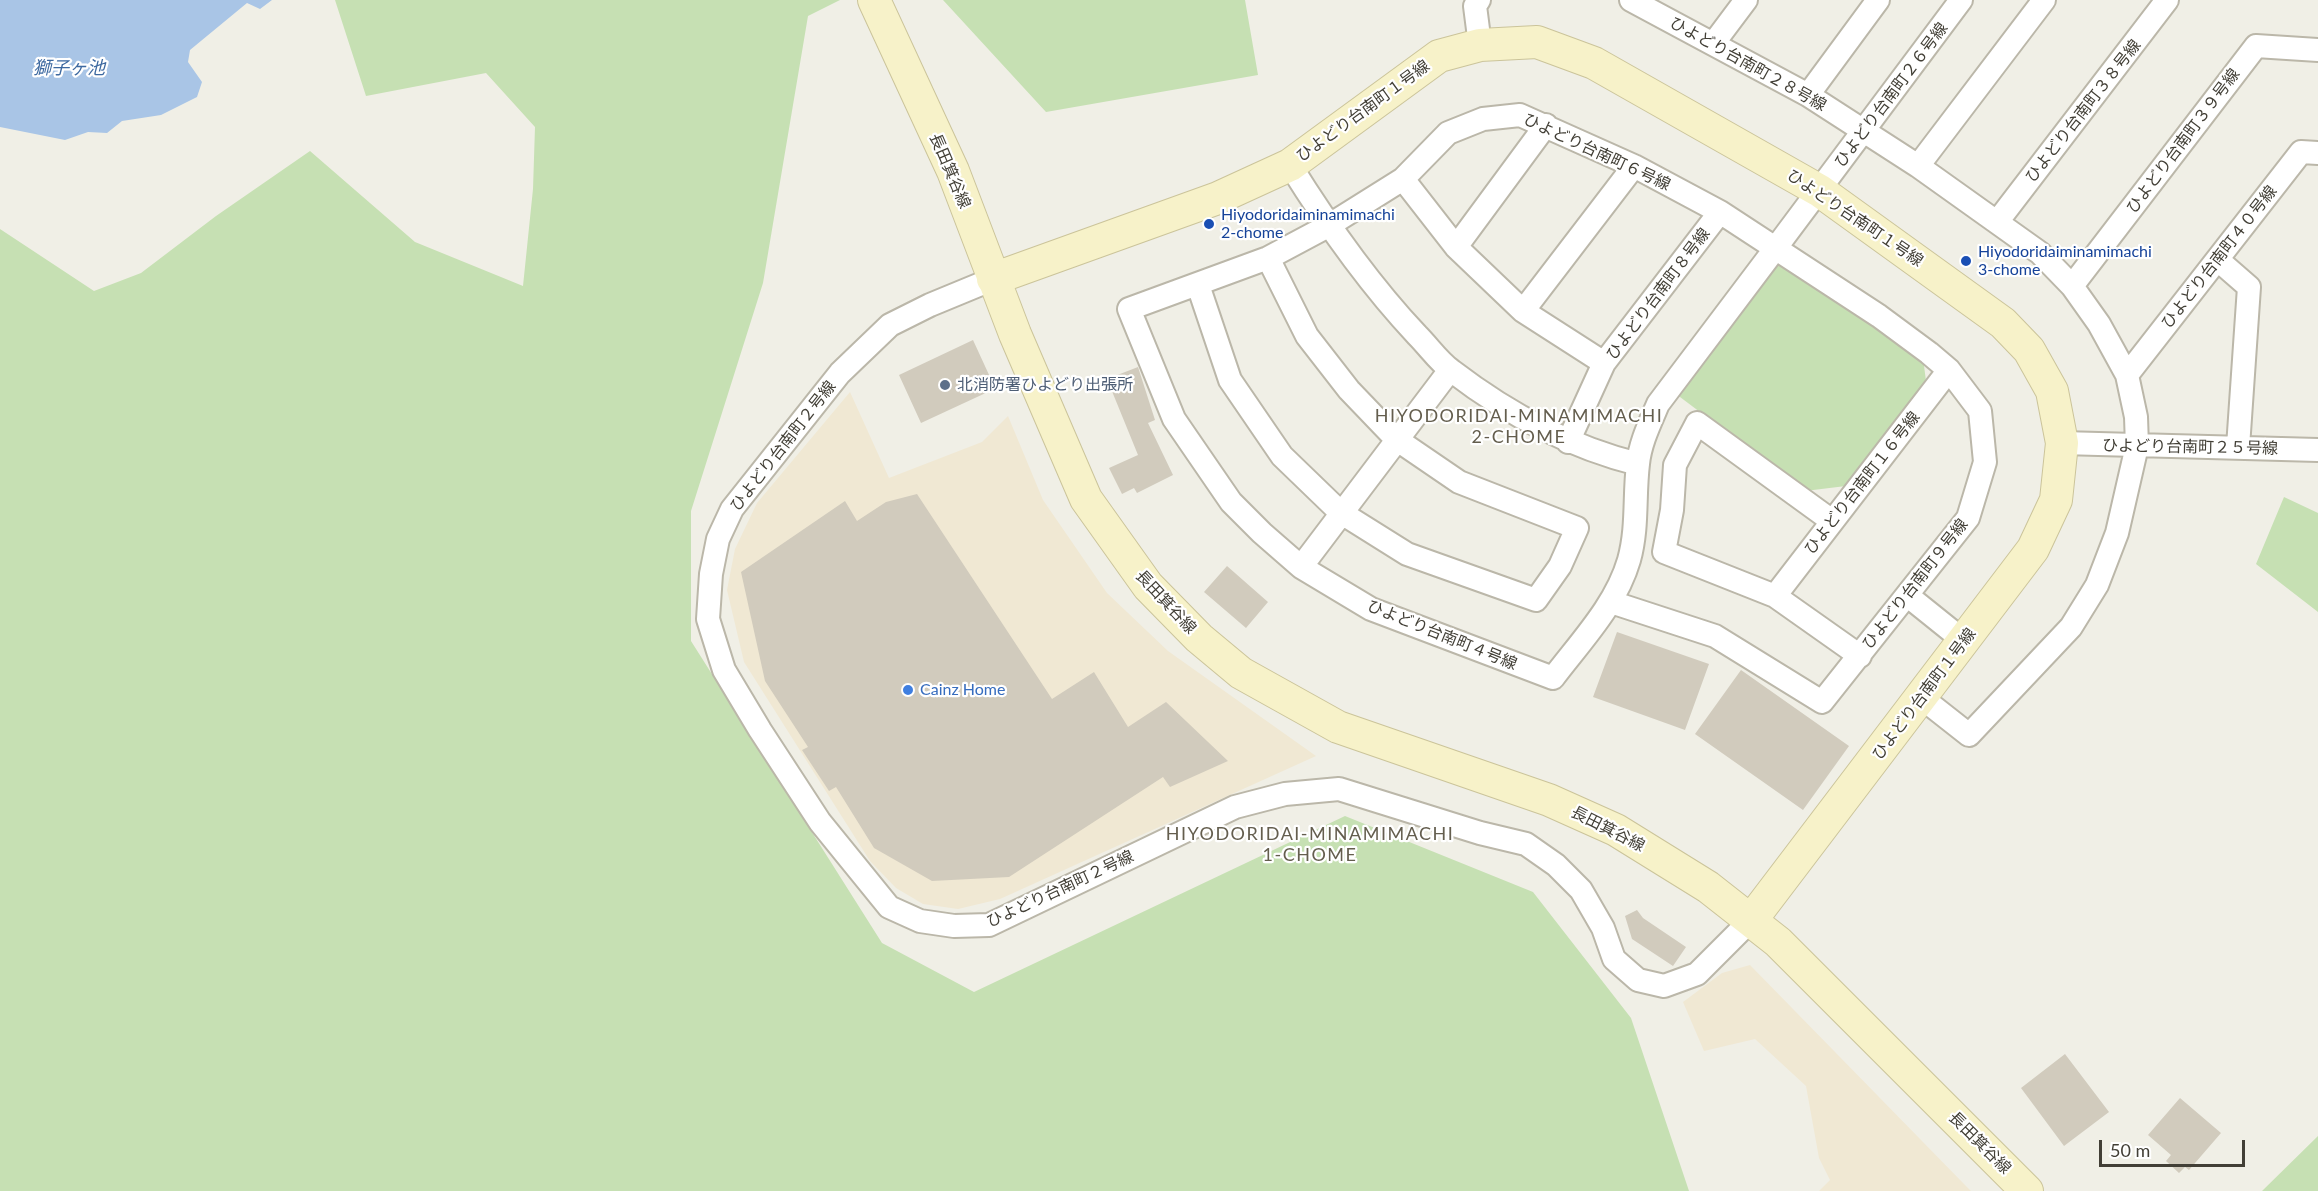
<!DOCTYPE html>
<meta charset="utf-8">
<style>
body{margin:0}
#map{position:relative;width:2318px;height:1191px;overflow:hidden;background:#f0efe6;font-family:Lato,sans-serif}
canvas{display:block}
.scale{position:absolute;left:2099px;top:1140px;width:146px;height:27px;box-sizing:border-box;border:3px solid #423f36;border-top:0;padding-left:8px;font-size:18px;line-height:21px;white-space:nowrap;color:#423f36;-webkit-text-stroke:4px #fff;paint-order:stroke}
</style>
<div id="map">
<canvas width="2318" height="1191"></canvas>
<div class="scale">50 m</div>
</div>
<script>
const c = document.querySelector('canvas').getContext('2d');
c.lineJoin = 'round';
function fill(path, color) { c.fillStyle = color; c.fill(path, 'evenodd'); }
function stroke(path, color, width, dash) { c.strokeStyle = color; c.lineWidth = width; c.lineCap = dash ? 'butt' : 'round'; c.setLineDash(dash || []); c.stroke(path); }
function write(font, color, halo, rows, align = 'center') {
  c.font = font + ' Lato,"Noto Sans JP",sans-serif'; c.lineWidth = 4.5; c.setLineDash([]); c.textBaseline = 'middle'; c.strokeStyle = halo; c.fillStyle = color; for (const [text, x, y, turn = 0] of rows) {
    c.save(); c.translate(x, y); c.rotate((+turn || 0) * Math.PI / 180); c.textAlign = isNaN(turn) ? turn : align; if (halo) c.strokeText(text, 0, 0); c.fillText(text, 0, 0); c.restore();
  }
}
fill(new Path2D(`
 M850 392 889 478 982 442 1008 416 1043 500 1107 593 1168 651 1316 756 1000 899 958 909 923 904 896 888 870 861 744 662 727 590 735 549 757 503Z
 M1750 965 1964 1184 1971 1191H1819L1830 1180 1819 1158 1806 1086 1755 1039 1704 1051 1683 1002 1722 973Z`), '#f0e8d3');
fill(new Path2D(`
 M335 0H840L808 16 763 283 691 511V641L882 943 974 992 1345 816 1533 892 1631 1018 1689 1191H0V229L94 291 141 273 216 216 310 151 415 242 523 286 533 189 535 127 486 73 366 96Z
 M943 0H1245L1258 75 1046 112Z
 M1788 265 1923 358 1926 381 1846 486 1805 491 1676 394 1775 266Z
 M2284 497 2318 513V612L2256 564Z
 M2318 1136V1191H2262Z`), '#c6e0b3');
fill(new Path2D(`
 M0 0H272L260 9 247 3 190 50 188 62 202 82 197 97 161 115 122 121 107 133 88 132 65 140 0 127Z`), '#a9c5e6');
fill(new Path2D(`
 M973 340 990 377 985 380 990 391 921 423 899 375Z
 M1138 367 1155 420 1148 423 1173 475 1137 493 1134 488 1122 494 1109 468 1138 455 1107 379Z
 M917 494 1052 699 1094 672 1128 727 1166 702 1228 761 1170 787 1163 777 1009 877 932 881 874 848 836 787 829 791 802 750 808 747 765 681 741 572 845 501 857 521 886 502Z
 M1227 566 1268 602 1246 628 1204 592Z
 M1617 632 1709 664 1685 730 1593 697Z
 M1741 670 1849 746 1803 810 1695 734Z
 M1637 910 1643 918 1686 947 1673 966 1632 939 1625 916Z
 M2065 1054 2109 1112 2064 1146 2021 1088Z
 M2180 1098 2221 1133 2189 1170 2185 1167 2179 1173 2166 1161 2171 1155 2148 1135Z`), '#d1cbbd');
const street = new Path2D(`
 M1479 0 1475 6 1480 45
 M1631 0 1808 95 1918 166 2040 253 2072 286 2099 324 2127 375 2136 417 2137 446 2117 533 2097 585 2071 627 1969 735 1922 698
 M1713 44 1746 0
 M1808 95 1878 0
 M1290 165C1328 226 1368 283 1417 335 1429 347 1439 362 1452 371 1508 414 1570 447 1638 464
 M1918 166 2044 0
 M1403 179 1456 247 1523 311 1604 363
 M1997 222 2167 0
 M1456 247 1546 125
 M2218 260 2249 287 2238 447
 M993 279 930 305 890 325 840 373 732 509 718 539 711 574 708 619 724 670 760 730 820 822 889 907 920 921 954 926 989 925 1235 807 1285 794 1339 789 1480 833 1526 844 1556 865 1581 890 1603 928 1614 959 1638 980 1664 986 1697 974 1752 919
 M1198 285 1230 380 1282 456 1340 512 1407 554 1536 600 1560 566 1577 528 1459 482 1396 439 1349 390 1307 336 1268 258
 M2072 286 2256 46 2318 50
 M1523 311 1634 166
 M2127 375 2301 152 2318 153
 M1568 442 1604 363 1720 212
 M2062 443 2318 450
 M1832 521 1697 423 1675 465 1672 510 1664 552 1775 596 1860 656
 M1301 567 1450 370
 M1775 596 1949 370
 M1908 596 1964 641
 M1611 602 1715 636 1822 702 1968 518 1985 462 1980 411 1949 370 1929 353 1879 316 1720 212 1634 166 1520 115 1483 119 1448 133 1403 179 1328 226 1268 258 1129 309 1174 419 1231 502 1262 533 1301 567 1371 609 1553 678C1581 641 1616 605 1629 560 1638 528 1634 496 1638 464 1640 443 1650 423 1658 404 1760 270 1860 135 1961 0`);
const secondary = new Path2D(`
 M874 0 953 171 1015 334 1086 499 1148 586 1199 638 1241 673 1338 727 1549 800 1616 830 1708 887 1778 942 2027 1191
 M993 279 1218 198 1290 165 1439 56 1480 45 1537 42 1594 63 1820 191 2003 323 2029 350 2052 391 2062 443 2056 500 2033 549 1752 919`);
stroke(street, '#bbb7a9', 26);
stroke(secondary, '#cbc49a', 34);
stroke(street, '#fff', 22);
stroke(secondary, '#f7f2c9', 32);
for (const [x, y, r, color] of [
 [1209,224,6,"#1a4fb4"],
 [1966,261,6,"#1a4fb4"],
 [945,385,6,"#5c6f8a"],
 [908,690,6,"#3f7fe0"]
]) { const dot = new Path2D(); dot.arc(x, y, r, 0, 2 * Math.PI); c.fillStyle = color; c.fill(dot); stroke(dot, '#fff', 2); }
write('16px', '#423f36', '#fff', [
 ["ひよどり台南町２８号線",1748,64,29],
 ["ひよどり台南町２６号線",1891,95,-53],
 ["ひよどり台南町１号線",1363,111,-36],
 ["ひよどり台南町３８号線",2083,111,-52],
 ["ひよどり台南町３９号線",2183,141,-53],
 ["ひよどり台南町６号線",1597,152,25],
 ["長田箕谷線",950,171,67],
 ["ひよどり台南町１号線",1855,218,34],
 ["ひよどり台南町４０号線",2219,257,-52],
 ["ひよどり台南町８号線",1658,294,-53],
 ["ひよどり台南町２号線",783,446,-52],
 ["ひよどり台南町２５号線",2190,447,1],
 ["ひよどり台南町１６号線",1862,483,-52],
 ["ひよどり台南町９号線",1915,584,-52],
 ["長田箕谷線",1166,602,47],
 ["ひよどり台南町４号線",1442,635,22],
 ["ひよどり台南町１号線",1924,694,-53],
 ["長田箕谷線",1608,829,27],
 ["ひよどり台南町２号線",1060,889,-25],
 ["長田箕谷線",1980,1143,45]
]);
write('16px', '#164399', '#fff', [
 ["Hiyodoridaiminamimachi",1221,215],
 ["2-chome",1221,233],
 ["Hiyodoridaiminamimachi",1978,252],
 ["3-chome",1978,270]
], 'left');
write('16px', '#4e5e75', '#fff', [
 ["北消防署ひよどり出張所",957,385]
], 'left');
write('16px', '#366cbe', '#fff', [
 ["Cainz Home",920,690]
], 'left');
write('italic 18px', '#3d69a0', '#fff', [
 ["獅子ヶ池",69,68]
]);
c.letterSpacing = '1.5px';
write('18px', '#645e4e', '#fff', [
 ["HIYODORIDAI-MINAMIMACHI",1519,416],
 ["2-CHOME",1519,437],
 ["HIYODORIDAI-MINAMIMACHI",1310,834],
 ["1-CHOME",1310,855]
]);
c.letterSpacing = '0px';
</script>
